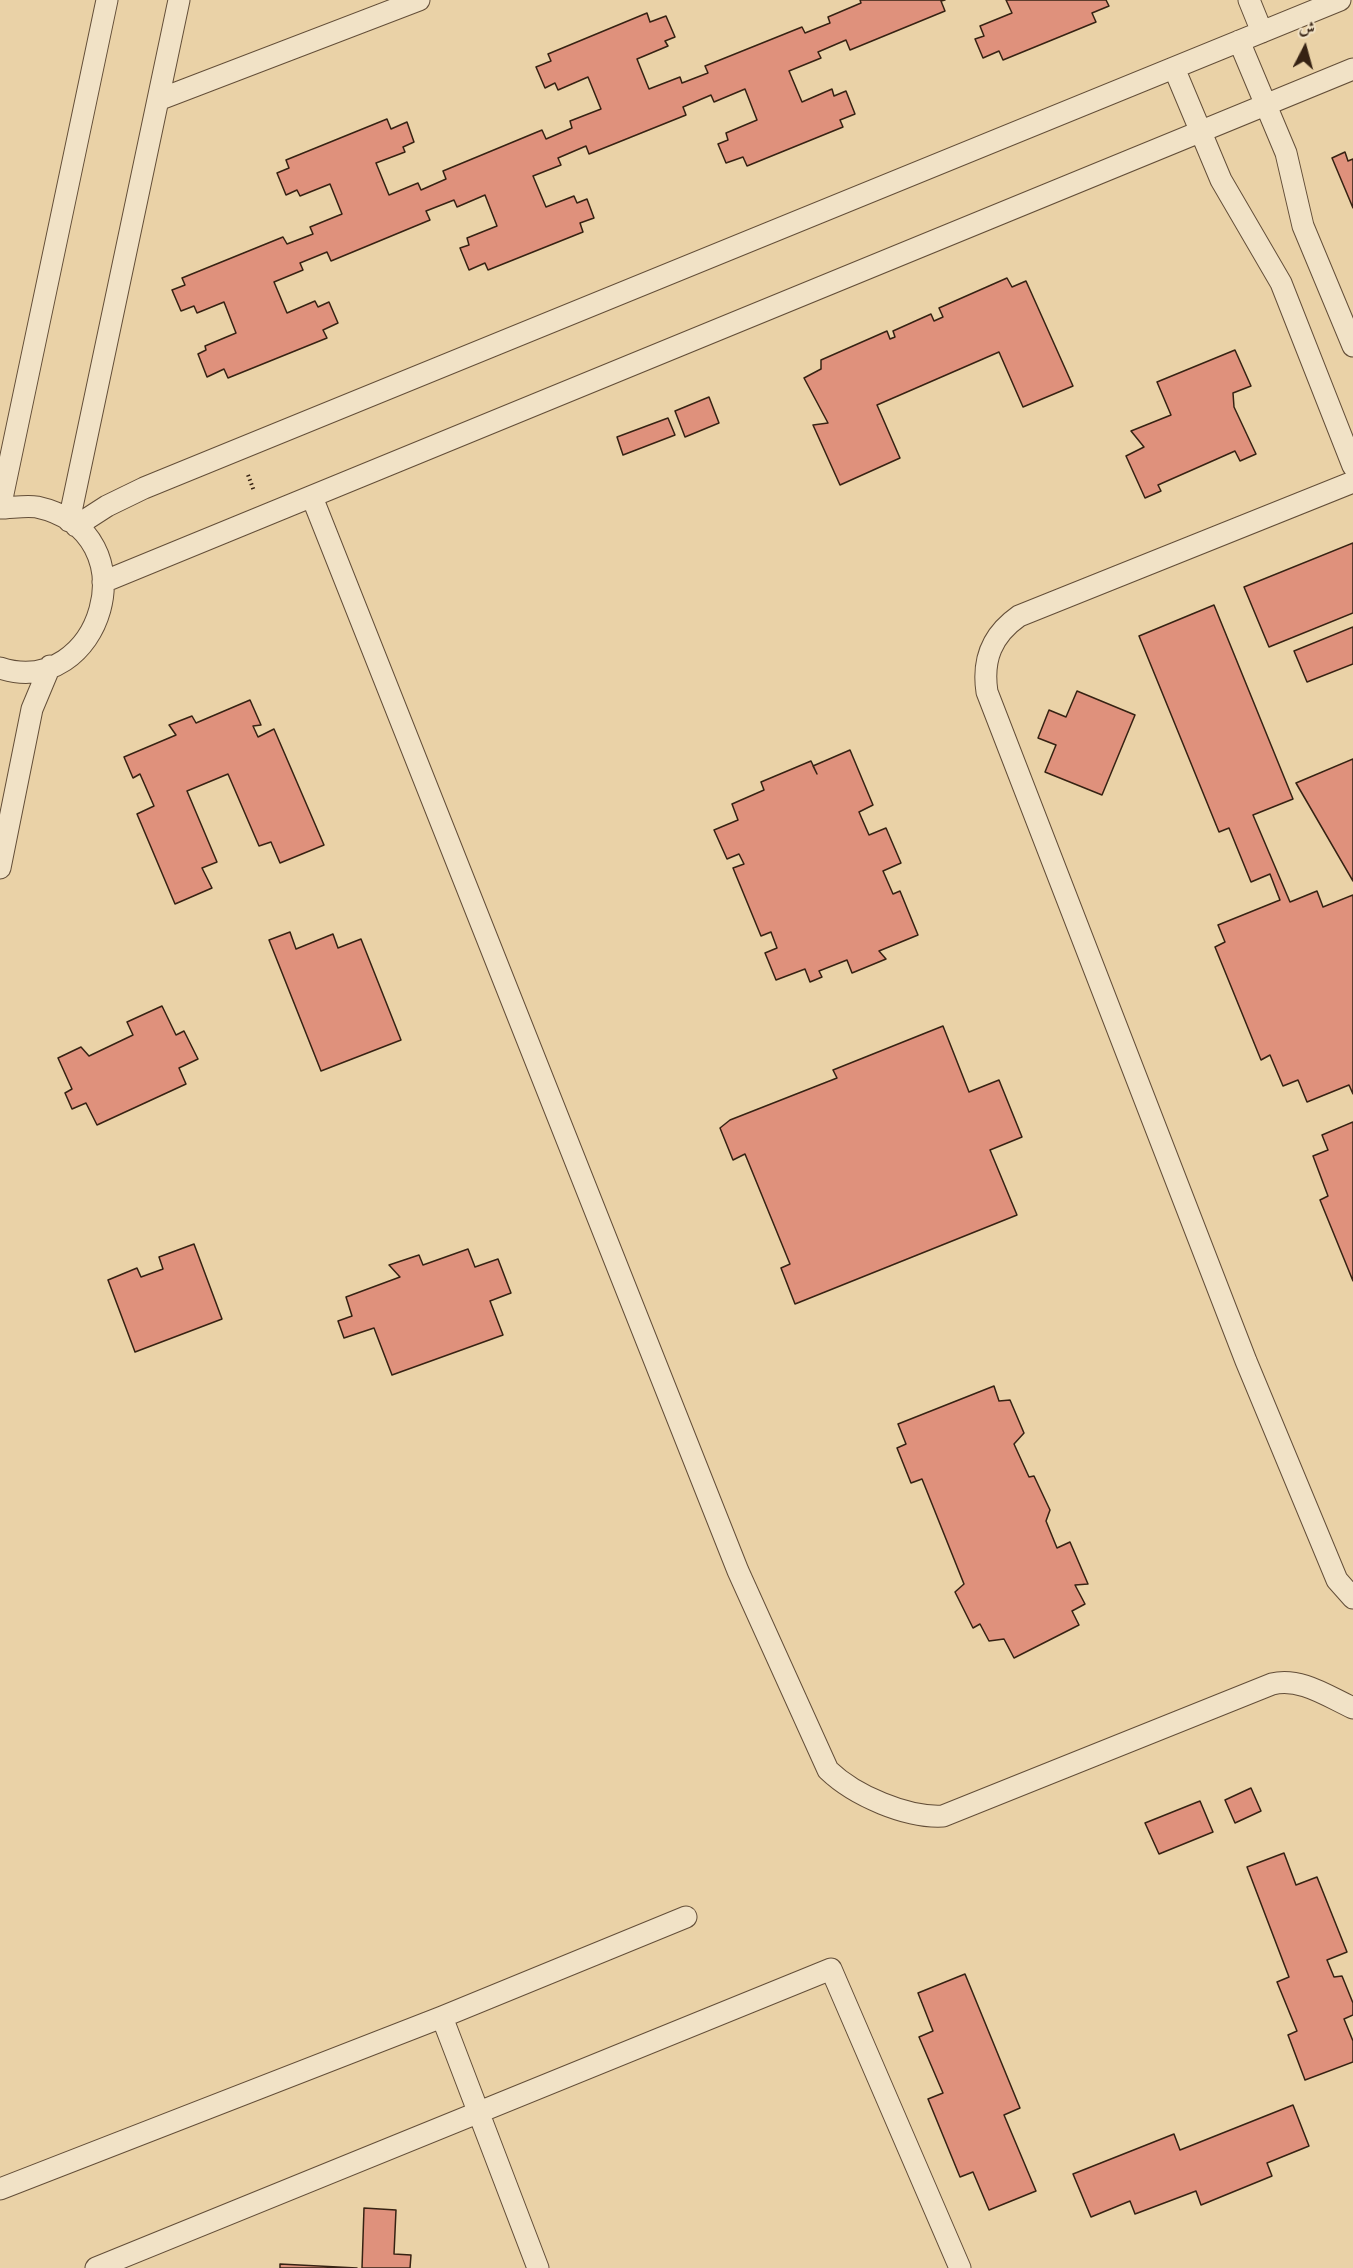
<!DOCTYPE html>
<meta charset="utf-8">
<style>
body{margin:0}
#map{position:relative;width:1353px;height:2268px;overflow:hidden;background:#ead2a7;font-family:"Sorts Mill Goudy",Amiri,serif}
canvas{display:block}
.north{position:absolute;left:1275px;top:18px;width:60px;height:60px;-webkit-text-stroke:4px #f1e2c6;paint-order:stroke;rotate:6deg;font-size:16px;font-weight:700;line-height:24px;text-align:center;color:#362213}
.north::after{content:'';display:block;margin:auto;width:21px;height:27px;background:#362213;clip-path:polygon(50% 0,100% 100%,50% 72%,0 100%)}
</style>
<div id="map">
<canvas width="1353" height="2268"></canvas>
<div class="north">ش</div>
</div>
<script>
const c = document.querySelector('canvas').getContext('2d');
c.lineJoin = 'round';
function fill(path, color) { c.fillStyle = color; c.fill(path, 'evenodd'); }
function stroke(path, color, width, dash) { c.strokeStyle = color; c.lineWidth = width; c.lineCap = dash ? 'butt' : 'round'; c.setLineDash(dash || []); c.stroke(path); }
const building = new Path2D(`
 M860 0H945L941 1 945 11 850 50 846 40 818 52 821 58 789 71 802 102 832 89 834 96 846 91 855 114 840 120 843 127 747 166 743 157 726 163 718 144 728 140 726 133 757 120 745 89 714 102 711 95 683 107 686 115 589 154 586 146 558 158 561 165 533 176 546 207 574 196 577 203 587 199 594 218 580 223 583 232 488 270 485 263 469 270 460 248 469 245 467 238 497 226 485 195 457 207 454 200 426 211 430 220 331 261 327 252 300 263 303 270 274 282 287 313 315 301 318 307 329 302 338 323 323 330 327 338 228 378 224 369 207 377 198 354 206 350 205 346 236 333 224 302 197 313 194 306 181 311 172 290 185 285 182 278 283 237 287 244 313 234 310 227 342 214 330 184 300 196 297 190 286 195 277 173 289 168 286 160 387 119 391 129 407 122 414 142 403 147 405 152 376 163 389 195 418 183 421 190 446 179 443 171 542 130 546 139 572 128 570 121 601 109 588 77 558 90 555 83 545 88 536 67 551 61 548 54 647 13 650 22 666 16 675 37 665 41 668 46 637 59 649 89 680 77 682 83 708 73 705 66 802 27 805 33 830 23 828 17 861 3Z
 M1006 0H1106L1109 6 1092 13 1096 22 1003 60 999 51 983 58 975 39 984 36 980 26 1012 13Z
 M1345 152 1348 161 1353 159V208L1332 158Z
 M1007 278 1012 287 1026 281 1073 386 1023 407 999 352 877 405 900 458 840 485 813 425 828 423 804 378 821 369V360L887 331 890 339 895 337 893 331 931 314 934 321 943 317 939 308Z
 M1235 350 1251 386 1233 393 1234 407 1256 454 1240 461 1235 451 1158 485 1161 491 1145 498 1126 456 1144 447 1131 431 1171 415 1157 382Z
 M709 397 719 423 685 437 675 411Z
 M668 418 675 435 623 455 617 437Z
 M1353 543V613L1269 647 1244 587Z
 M1214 605 1293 799 1253 815 1290 902 1317 891 1323 907 1353 895V1094L1349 1085 1307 1102 1298 1080 1283 1086 1270 1055 1261 1060 1215 947 1225 942 1218 925 1280 900 1270 874 1251 882 1229 828 1219 832 1139 636Z
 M1353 627V664L1307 682 1294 651Z
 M1077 691 1135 715 1102 795 1045 772 1056 745 1038 738 1049 710 1066 717Z
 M250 700 261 725 253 726 258 737 274 729 324 845 280 863 271 842 259 846 228 774 187 791 217 862 202 868 212 888 175 904 137 814 154 806 140 774 133 778 124 757 176 735 169 725 192 716 196 723Z
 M850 750 873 805 859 812 869 835 886 828 901 863 883 871 893 894 900 891 918 935 879 951 886 959 852 973 847 960 819 971 822 977 810 982 805 969 776 980 765 953 777 948 771 932 761 936 733 868 744 864 739 854 727 859 714 830 738 820 732 804 764 790 761 782 811 761 817 774 813 766Z
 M1353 759V881L1296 783Z
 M290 932 296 949 333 934 338 948 361 939 401 1040 321 1071 269 940Z
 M162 1006 176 1035 184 1031 198 1059 179 1068 186 1084 97 1125 86 1103 72 1109 65 1093 72 1089 58 1058 81 1047 89 1056 133 1035 127 1022Z
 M943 1026 969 1092 999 1080 1022 1137 990 1150 1017 1215 795 1304 781 1268 790 1264 745 1154 733 1160 720 1128 730 1120 837 1078 833 1070Z
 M1353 1122V1281L1320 1200 1328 1196 1313 1156 1328 1150 1322 1135Z
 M194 1244 222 1319 135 1352 108 1280 137 1268 141 1277 163 1269 159 1257Z
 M468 1249 475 1267 498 1259 511 1293 490 1301 503 1335 392 1375 374 1328 344 1338 338 1321 352 1316 346 1297 400 1277 389 1265 419 1255 423 1265Z
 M994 1386 999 1401 1010 1400 1024 1433 1014 1444 1029 1477 1034 1476 1050 1510 1046 1521 1057 1548 1070 1542 1088 1584 1075 1585 1085 1604 1072 1611 1079 1625 1014 1658 1004 1639 989 1641 980 1624 973 1628 955 1592 964 1584 922 1479 911 1483 897 1448 906 1444 898 1424Z
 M1251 1788 1261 1811 1235 1823 1225 1800Z
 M1200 1801 1213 1832 1159 1854 1145 1823Z
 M1284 1853 1296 1885 1317 1877 1347 1952 1327 1960 1334 1977 1342 1976 1353 2003V2015L1344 2019 1353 2041V2062L1305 2080 1288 2035 1297 2031 1277 1982 1289 1977 1247 1867Z
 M965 1974 1020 2108 1004 2115 1036 2191 989 2210 973 2172 960 2177 928 2099 943 2093 919 2037 933 2031 918 1993Z
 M1293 2105 1309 2146 1267 2163 1272 2176 1201 2205 1196 2191 1135 2214 1130 2201 1091 2217 1073 2174 1174 2134 1180 2150Z
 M364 2208 396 2210 394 2254 411 2255 410 2268H362Z
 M280 2264 357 2268H280Z`);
fill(building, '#df917c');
stroke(building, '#362213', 1.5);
const lane = new Path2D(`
 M1249 0 1262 32
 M1239 41 1286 153 1303 226 1353 346
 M1174 68 1221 180 1281 283 1353 466
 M158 100 419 0
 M1353 482 1019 616C992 635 982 659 987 692L1246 1361 1337 1580 1353 1598
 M312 497 738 1571 828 1770C855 1796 907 1818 943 1816L1272 1684C1300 1677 1327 1696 1353 1708
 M0 508 107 0
 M0 508C11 508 26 505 37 507 154 533 100 701 0 668
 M69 521 179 0
 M76 526 107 506 144 488 1340 0
 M103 582 1353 69
 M0 868 32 709 50 666
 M442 2017 538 2268
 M0 2189 442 2017 686 1917
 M96 2268 831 1969 960 2268`);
stroke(lane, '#634e38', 23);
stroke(new Path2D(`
 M248 475 254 491`), '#362213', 4, [1.5, 3]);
stroke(lane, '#f1e2c6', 21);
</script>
